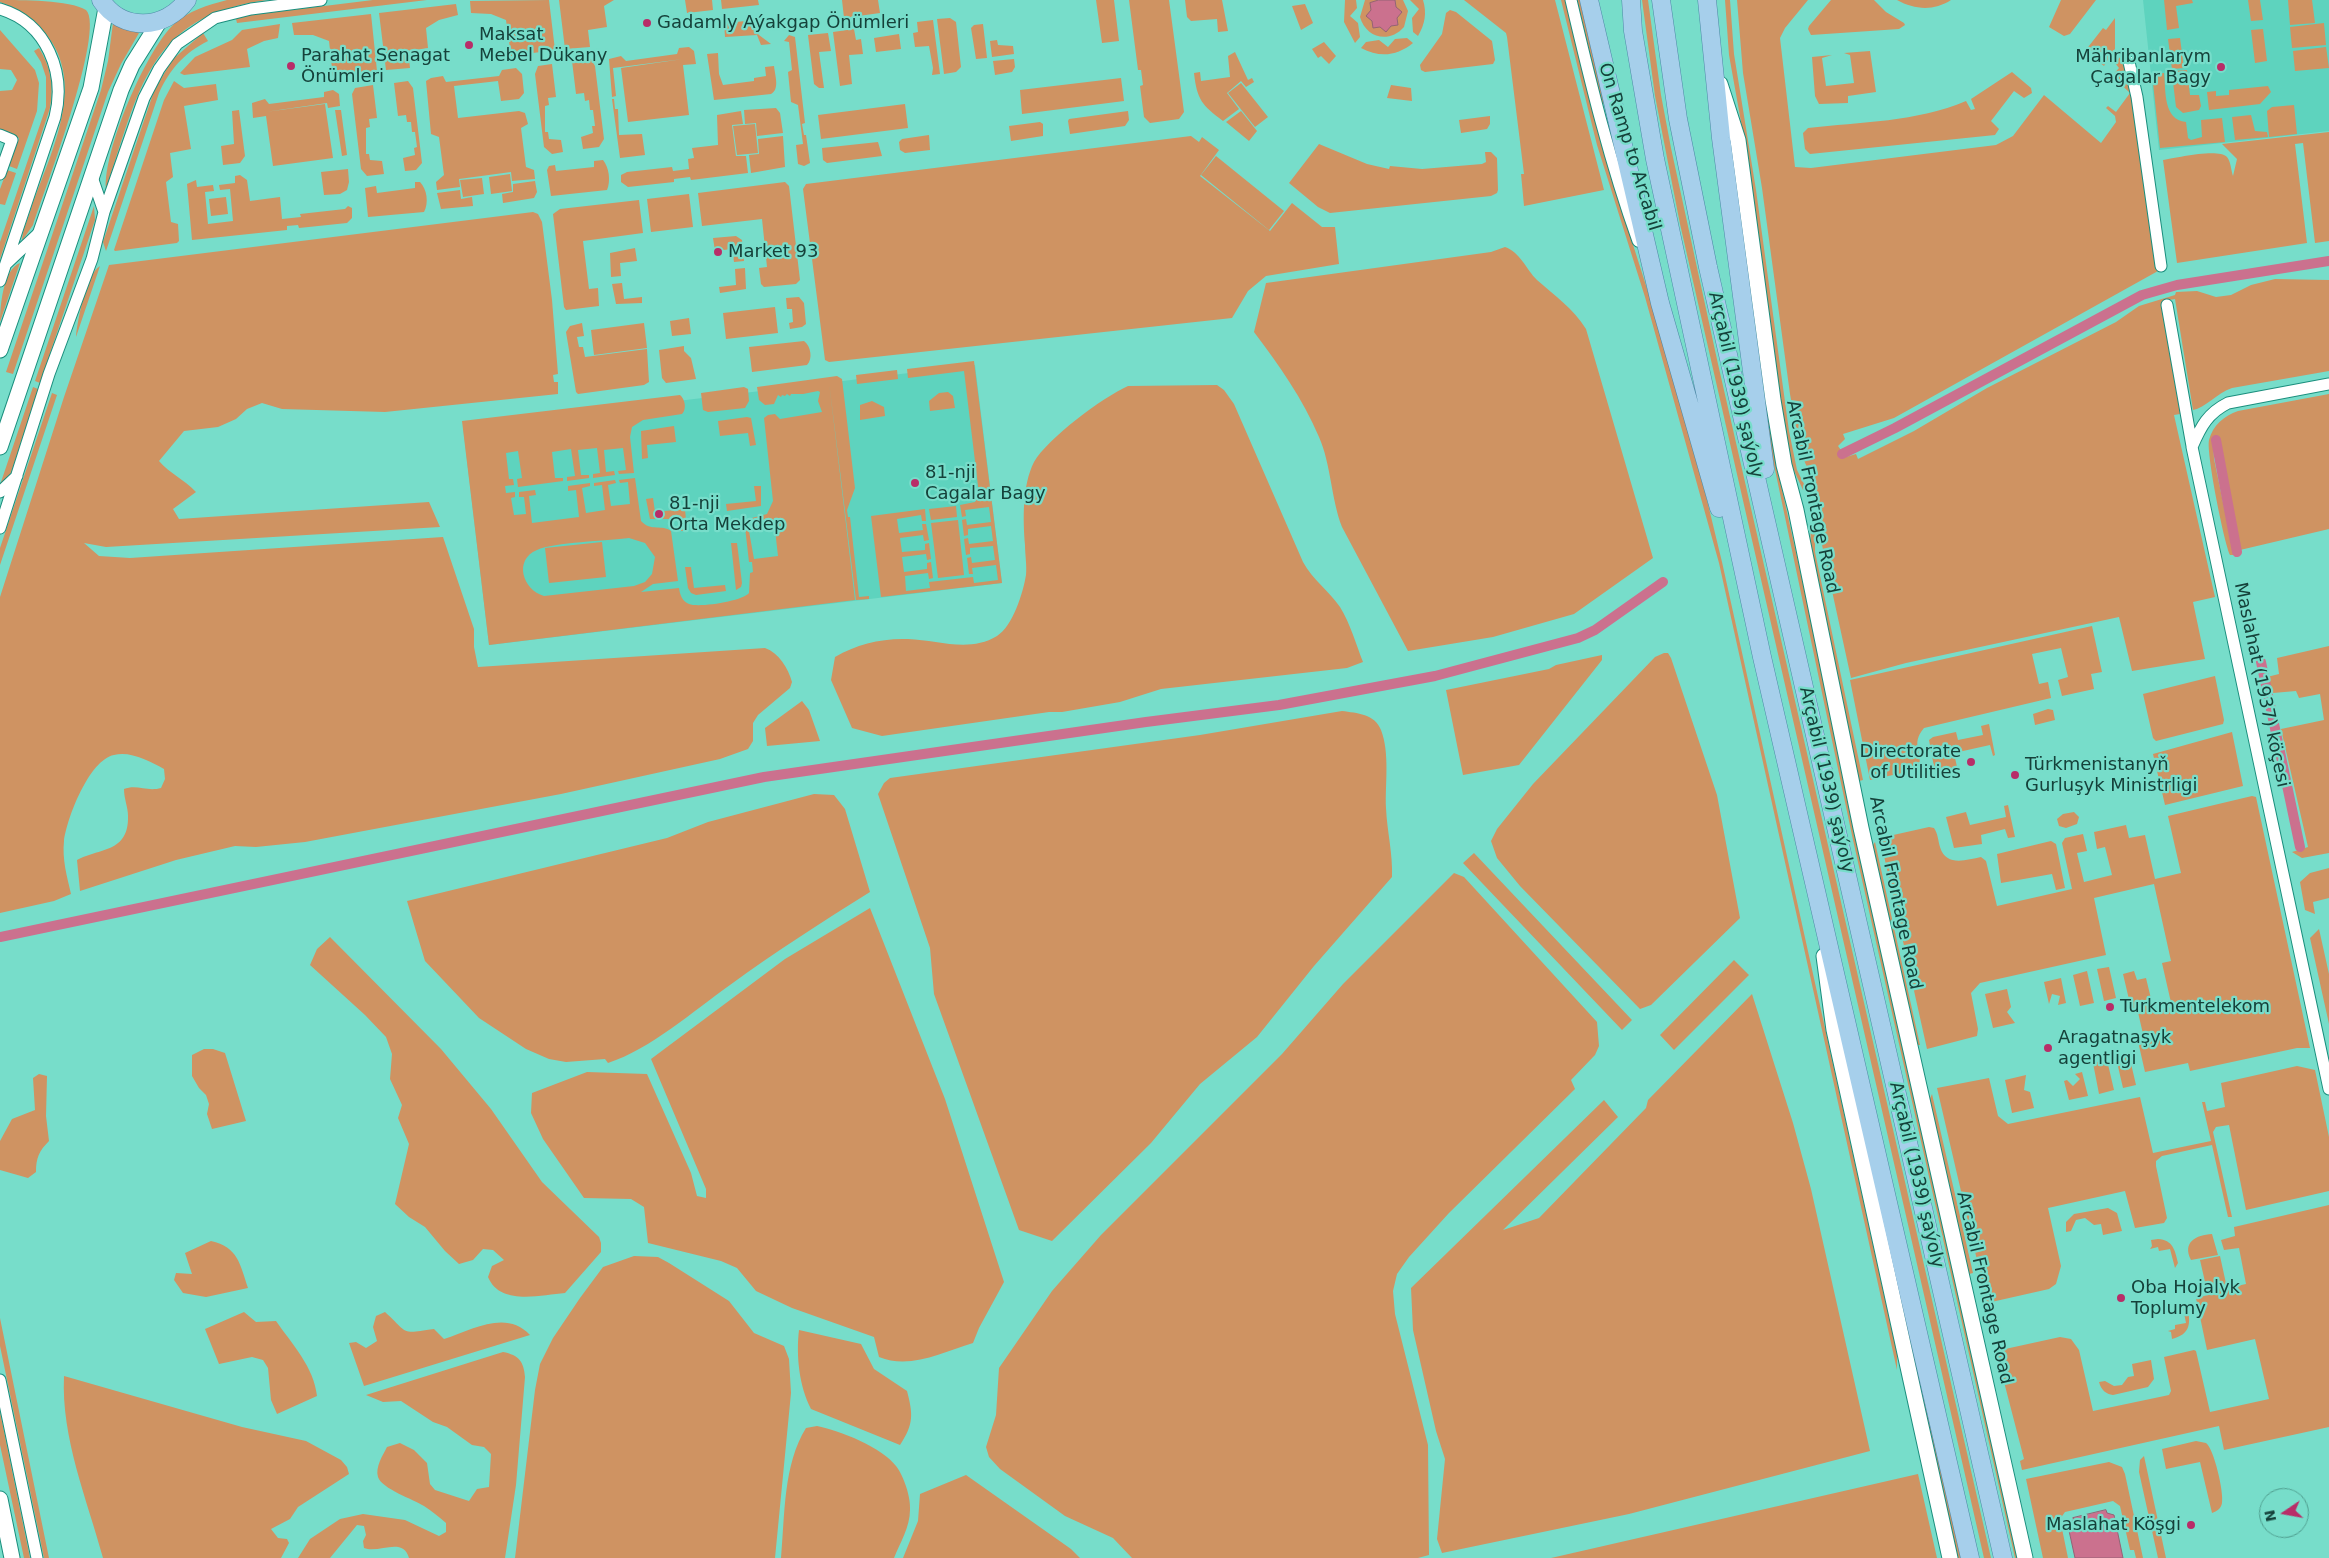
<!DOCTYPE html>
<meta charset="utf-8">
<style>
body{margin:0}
#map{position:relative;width:2329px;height:1558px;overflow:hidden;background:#77ddca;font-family:"DejaVu Sans",sans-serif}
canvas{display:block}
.north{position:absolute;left:2259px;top:1488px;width:50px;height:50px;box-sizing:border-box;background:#77ddca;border:1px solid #509f90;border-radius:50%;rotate:258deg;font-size:14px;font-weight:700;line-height:20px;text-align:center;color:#15413a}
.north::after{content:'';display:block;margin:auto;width:18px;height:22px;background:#b82d68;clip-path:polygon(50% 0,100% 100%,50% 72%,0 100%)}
</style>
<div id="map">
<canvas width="2329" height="1558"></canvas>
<div class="north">N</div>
</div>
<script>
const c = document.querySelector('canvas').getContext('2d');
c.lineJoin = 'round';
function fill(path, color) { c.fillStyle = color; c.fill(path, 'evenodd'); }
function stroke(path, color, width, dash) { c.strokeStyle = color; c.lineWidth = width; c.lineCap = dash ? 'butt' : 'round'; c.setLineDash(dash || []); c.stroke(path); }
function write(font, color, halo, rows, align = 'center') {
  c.font = font + ' "DejaVu Sans",sans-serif'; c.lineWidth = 4.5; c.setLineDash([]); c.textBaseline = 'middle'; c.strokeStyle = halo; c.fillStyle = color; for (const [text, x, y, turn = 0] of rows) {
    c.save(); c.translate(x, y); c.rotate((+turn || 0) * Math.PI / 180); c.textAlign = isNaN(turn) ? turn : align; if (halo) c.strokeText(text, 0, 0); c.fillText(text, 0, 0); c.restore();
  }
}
fill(new Path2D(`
 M2143 0H2329V131L2159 150Z
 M975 365 1002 583 489 645 463 427Z`), '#5ed3be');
fill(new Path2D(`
 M0 0C21 0 70 0 86 10 106 30 43 194 33 225L22 241C22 231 28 219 31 209 48 159 83 94 53 44 40 23 23 10 0 2Z
 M227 0H268C148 15 139 91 106 189 103 151 146 50 174 24 188 11 208 5 227 0Z
 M373 0H427L237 23 236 19 243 16Z
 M549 0 555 50 511 56 506 20 491 14 471 13 470 1Z
 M559 0H614L604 6 607 27 588 30 590 47 565 49Z
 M685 0H712L713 10 687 13Z
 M721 0H758L759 5 722 9Z
 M842 0H878L880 13 844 18Z
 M1096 0H1114L1119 41 1102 43Z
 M1129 0H1169L1184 112 1179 119 1150 123 1144 117 1140 86 1143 85 1141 70H1138Z
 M1185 0H1222L1228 31 1218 32 1217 19 1191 21 1187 17Z
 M1345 0H1356L1357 8 1350 16 1358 23 1360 37 1355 43 1344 22Z
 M1365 0H1379L1377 2 1396 7 1395 0H1403L1408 11 1404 27C1389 44 1366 38 1360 17Z
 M1410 0H1423C1427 13 1425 24 1418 36L1413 32 1412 18 1419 9Z
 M1464 0H1555L1604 190 1524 206 1521 174H1524L1507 37 1506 33Z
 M1561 0H1565L1601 144 1649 295 1706 496 1722 562 1897 1354V1370L1719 563 1645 297 1597 145Z
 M1577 0H1581L1604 104 1601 102Z
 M1642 0H1648L1661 95 1671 148 1718 364 1991 1558H1984L1680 224 1655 96Z
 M1725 0H1730L1734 54 1756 190 1789 431 1797 470 1807 490H1803L1790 462 1784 430 1743 133 1729 55Z
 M1737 0H1808L1785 28 1780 38 1795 167 1811 168 1996 145 2013 136 2044 95 2101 143 2116 122 2115 116 2106 108 2108 106 2116 112 2130 93 2112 76 2119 68 2115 63 2121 56 2127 62 2158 271 1894 418 1843 434 1845 439 1838 446 1846 457 1856 454 1858 459 1914 431 1987 388 2116 322 2139 306 2175 295 2176 292 2197 291 2216 297 2231 295 2251 285 2275 279 2329 280V371L2232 388C2217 393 2205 408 2193 410L2175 299 2163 301 2180 414 2174 415 2215 597 2193 602 2205 659 2132 671 2119 617 1906 663 1851 678 1822 545 1823 524 1816 486 1800 452 1790 394 1762 188 1743 73Z
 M1831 0H1874L1886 12 1904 23 1905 25 1899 29 1811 35 1808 29 1809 26Z
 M1897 0H1951C1934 11 1915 10 1897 0Z
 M2061 0H2096L2070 34 2064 36 2049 27Z
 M2164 0H2192L2193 3 2176 6 2179 28 2167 30Z
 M2232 0H2260L2263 20 2251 21 2248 0Z
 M2288 0H2312L2315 23 2290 25Z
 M456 4 458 15 439 20 426 28 428 48 408 51 410 68 386 70 379 13Z
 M1305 4 1313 23 1301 30 1292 6Z
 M1450 10 1456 12 1492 41 1495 60 1493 64 1425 72 1421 70 1420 65 1442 34 1446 13Z
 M371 14 377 71 333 77 329 41 313 35H294L292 23Z
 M950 18 956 22 961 67 956 72 944 74 937 19Z
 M2115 18V49L2104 66 2085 51 2103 28 2106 30Z
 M933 20 940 74 932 75 933 68 929 46 915 47 913 33 918 32 917 22Z
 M746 21 759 35 771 44 761 45 757 35 725 37 724 23Z
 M113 23 139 33 121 64 108 92 13 374 6 372 101 90 108 61Z
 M2324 23 2326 45 2292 48 2290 27Z
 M280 24 278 38 264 41 247 49 250 67 184 75 180 73 195 57 232 40 242 30Z
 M983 24 987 58 976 59 971 28 974 25Z
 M854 29 856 40 861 39 863 54 849 55 852 84 840 86 833 32Z
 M2263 29 2267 61 2255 63 2251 30Z
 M0 30 35 70 39 83 37 111 17 169 9 166 19 138 0 131V91L12 90 17 80 11 70 0 69Z
 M203 33 208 41C184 53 170 69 159 93L106 251 103 242 154 91 172 60Z
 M828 33 831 51 819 52 824 88H819L814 84 808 35Z
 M899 34 901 49 876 52 874 38Z
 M789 35 795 37 805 123 802 124 804 135H806L810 163 804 166 798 164 796 145 803 144 798 105 791 102 788 72 792 70 789 42 784 41Z
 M1407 38 1413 43C1397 56 1380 58 1361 48L1366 42 1379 40 1388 47 1395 39Z
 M2180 38 2184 68 2172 69 2168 39Z
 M997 40 998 45 1013 46 1014 54 992 57 990 41Z
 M1324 42 1336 56 1329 64 1321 56 1318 58 1312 49Z
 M689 47 694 51 696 64 683 65 689 115 628 122 621 68 683 59 613 68 616 96 612 97 609 59 621 56 626 61 677 54 679 48Z
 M2326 47 2329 68 2295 71 2293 51Z
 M39 48C51 67 54 86 50 108L0 259V242L46 107V77L41 62 34 51Z
 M1870 51 1876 92 1848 96V103L1819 104 1815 96 1812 57 1832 55 1822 58 1826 86 1854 83 1850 55 1844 53Z
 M1235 52 1248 80 1252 78 1254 82 1246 87 1241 81 1227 93 1239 109 1223 121C1202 105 1197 100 1194 73L1200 72 1201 81 1230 77 1228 56Z
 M718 53 719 74 723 85 754 81V78L766 76 765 67 774 66C775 76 780 89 771 94L714 100 707 54Z
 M591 59 595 66 604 139 599 147 583 149 581 137 593 133 592 126H595L593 110H590L589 100 585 101 584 93 576 94 572 61Z
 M1014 59 1015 67 1012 72 995 75 993 61Z
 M552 64 556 97 548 98 549 105 545 106V132H548L549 139 561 140 563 152 552 154 544 147 535 74 538 66Z
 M516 68 522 74 524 93 519 99 501 101 498 81 454 86 458 118 519 111 525 113 528 124 521 128 526 167 534 170 535 179 512 181 511 172 459 179 460 187 437 190 436 182 444 175 439 137 431 134 426 81 431 78 443 76 446 82 499 76 502 70Z
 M2187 70 2190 95H2199L2201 106 2199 110 2183 113 2176 107 2172 74 2175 71Z
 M2012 72 2031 88 2032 93 2024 98 2014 91 1991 121 1999 129 1995 135 1810 154 1805 149 1803 133 1808 128C1860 122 1917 122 1966 101L1971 110 1975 109 1971 99Z
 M2164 73C2166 91 2163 120 2186 122L2188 138 2191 140 2202 137 2201 120 2222 118 2225 142 2160 148 2152 74Z
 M1121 78 1124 101 1022 114 1020 90Z
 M174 81 184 88 216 84 218 100 184 106 191 149 170 153 173 177 166 182 171 222 178 224 179 241 177 243 115 251 114 250 164 100Z
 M408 81 413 88 422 163 416 170 405 171 403 158 415 155 414 148 417 147 415 132H412L411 122H407L406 115 398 116 394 83Z
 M1241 83 1268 117 1255 127 1228 93Z
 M373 85 377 118 369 119 370 127 366 128V154H369L370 160 382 161 384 174 367 176 361 169 352 94 355 88Z
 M1391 85 1411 88 1412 101 1387 98Z
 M2268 86 2271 92 2260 104 2209 110 2207 92 2216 91V96L2229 95V90Z
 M333 90 339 94 340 106 328 108 327 103 265 112 325 104 333 158 273 166 266 116 253 118 252 103 265 99 269 104 324 97V92Z
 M612 99H614L615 109H618L619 135 642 134 645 155 620 158Z
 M905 104 908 128 821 139 818 115Z
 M2294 105 2297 134 2269 137 2267 111 2272 107Z
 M776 108 780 113 783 133 757 136 756 123 745 124 744 110Z
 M239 110 245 156 240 163 223 165 221 146 234 144 232 111Z
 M335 110H341L347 155 342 156Z
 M741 111 743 124 732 125 736 156H746L748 173 691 180 690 177 674 179V182L628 187 621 182V175L627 172 672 167 673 171 689 169 688 159 694 158 692 148 718 145 717 115Z
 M1128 111 1129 120 1125 126 1070 134 1068 121 1069 119Z
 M1241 111 1257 131 1249 141 1226 122Z
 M2251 115 2255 131 2267 132 2268 137 2235 140 2232 117Z
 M1490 116V124L1487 129 1461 133 1459 120Z
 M1040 122 1043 124V136L1011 141 1009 126Z
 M755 124 758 153 737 155 733 126Z
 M2329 132V241L2315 243 2303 143 2295 144 2307 243 2177 263 2163 160C2176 158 2218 148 2227 157 2231 162 2231 170 2233 176L2237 159 2222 144Z
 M929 135 930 150 905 153 900 150 899 142 902 139Z
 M783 136 785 167 751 173 749 155 759 154 758 139Z
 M1191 136 1199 142 1202 137 1219 150 1200 176 1270 231 1292 203 1322 227H1335L1339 264 1266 276 1248 291 1232 318 829 362 825 360 803 189 806 184Z
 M878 142 882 156 827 163 823 160 822 148Z
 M1319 144 1367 164 1389 169 1390 166 1422 169 1482 164 1486 162 1485 152H1491L1497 158 1498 190 1497 193 1491 196 1330 213 1318 207 1289 183Z
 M1730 148 1736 178 1760 368 1781 485 2019 1558H2015L1853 840 1766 427Z
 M1216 156 1284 211 1269 230 1201 175Z
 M603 160C609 167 611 181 607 190L551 196 547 170 549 166 555 165 556 171 594 167V161Z
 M348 169 349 182 347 190 340 194 324 195 321 172Z
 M7 170 16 173 5 205 0 204V189Z
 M510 174 512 191 491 194 489 177Z
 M240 175 247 180 250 201 280 197 282 219 301 217 300 214 345 209 348 206 352 208V218L347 223 299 228 298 225 287 226V230L192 240 187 184 196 180 197 187 213 185 214 191 205 192 208 224 233 221 230 189 220 190 219 185 235 183V176Z
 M482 178 484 194 463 197 460 180Z
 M535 181 537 192 534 198 503 203 502 194 513 192V184Z
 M415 182H420C427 189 429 203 424 212L368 217 365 188 376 186 377 193 415 188Z
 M785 182 789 186 800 280 796 284 764 287 761 284 759 268 767 267 762 219 702 226 698 193Z
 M460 190 461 199 472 197 473 206 441 209 437 193Z
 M689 194 693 227 651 232 647 199Z
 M226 197 228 214 211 216 209 199Z
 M639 200 643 233 583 241 589 289 598 288 599 306 566 310 564 307 553 214 560 209Z
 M94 206 95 220 40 383 35 381Z
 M533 212 538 214 542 222 552 300 558 374 553 375 554 382H558V394L385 412 282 409 262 403 247 409 236 419 218 427 184 431 159 461C170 474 184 479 196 492L173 509 179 519 429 502 440 527 106 547 84 543 99 556 130 558 443 537 474 629V647L478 667 765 648C779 653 788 668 792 682L790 688 758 715 753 723V741L748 749 720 759 561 794 305 842 256 847 235 846 176 860 80 891 77 860C99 848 129 853 128 816 128 807 124 799 124 789 137 784 147 792 161 788L165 779 164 769C149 761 131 751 114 755 89 760 67 818 64 841 62 859 67 877 71 894L54 901 0 913V597L64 397 109 265Z
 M736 236 742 240 744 261 734 262 732 249 715 251 713 238Z
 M1505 247C1520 252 1526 269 1537 280 1555 296 1573 308 1586 329L1653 558 1574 614 1493 637 1408 651 1342 527C1331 498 1331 464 1319 437 1303 399 1279 365 1254 332L1266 283 1491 252Z
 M635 248 637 261 620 263 621 276 611 277 610 253Z
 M20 263 0 322C0 307 3 269 20 263Z
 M100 266 76 337C77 323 86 274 100 266Z
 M745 268 746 289 720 293 719 287 736 285 735 269Z
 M622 283 624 299 642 297V303L616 304 612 284Z
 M799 297 804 303 806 324 802 327 790 329 789 323 793 322 792 309H787L786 298Z
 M775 307 778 333 726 339 723 313Z
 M689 318 691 334 672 336 670 321Z
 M582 323 584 336 577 337 579 347H583L585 357 647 349 649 382 644 385 578 394 576 392 566 332 570 326Z
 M644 323 647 348 594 355 591 330Z
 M804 341C811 346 813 359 807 365L752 372 749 347Z
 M684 346V351L691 358 696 379 666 383 662 378 659 350Z
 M974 361 1002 583 881 597 871 516 925 509 926 521H922L921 515 897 519 899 533 923 530 922 524H926L929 540 924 541 923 535 900 538 902 552 925 550V544L929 543 931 559 927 560 926 554 902 557 904 572 927 569V563L931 562 933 578 929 579 928 573 905 576 906 591 930 588 929 582 973 577 974 583 998 580 996 565 972 568 973 574H969L967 558 971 557 972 563 995 560 993 546 970 548V554L966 555 964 539 968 538 969 544 993 541 991 526 968 529V535L964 536 962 520 966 519 967 525 991 522 989 507 965 510 966 516 962 517 960 505 975 502 979 494 964 371 908 378 907 369Z
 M897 370 898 379 857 384 856 375Z
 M837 376 842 379 855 488 847 510 848 517H850L859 597 869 596V599L856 600 829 382 855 600 489 645 462 421 680 395C685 399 687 409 682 414L643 420 632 427 630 437 634 473 619 474 618 471 626 470 623 448 604 450 606 472 614 471 615 475 593 478V474L600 473 597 448 578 450 581 475H589V478L567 481V477L575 476 571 449 552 452 555 478H563V481L518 487 517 479 522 478 518 451 506 453 509 479H513L514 485 505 486 506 493 515 492V497L511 498 514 515 526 514 524 497H519V492L535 490 536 495 529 496 532 523 579 517 576 490 568 491V486L590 483V486L582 488 586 513 605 510 602 485 594 486V483L615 480 616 483 608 485 611 506 630 504 628 482 620 483 619 480 635 478 641 521C651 532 662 524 671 531L678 581 653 584 641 592 679 588C680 595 682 601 689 604 699 608 743 601 749 593L750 573 753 572 752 562H749L745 527 747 520 754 559 778 556 774 521 753 523 752 518 767 514 773 501 764 418 768 415 775 414 780 419 822 412 818 401 820 392 818 391 803 394H791L790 396 787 394 785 396 782 395 781 397 778 395 774 404 765 405 759 400 757 387ZM629 538 645 543 655 557 652 574 645 582 634 586 544 596C523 590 513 560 537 550 554 542 607 541 629 538Z
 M1217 385 1224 390 1234 404 1303 562C1313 580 1329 591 1340 607 1350 623 1356 644 1363 662L1347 668 1161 689 1120 702 1062 712H1049L882 736 852 728 831 680 835 657C857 644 882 638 908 639 938 640 969 653 997 636 1013 626 1023 593 1026 575 1027 566 1025 554 1025 545 1023 519 1022 486 1034 462 1047 439 1103 397 1128 386Z
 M33 387 38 389 11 473 0 485Z
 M744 387 748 389 749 401 745 408 708 412 703 410 701 393Z
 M948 392 953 396 955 408 930 411 929 401 939 393Z
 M52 393 57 395 0 565V548Z
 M2329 394V529L2240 550 2219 438 2213 440 2214 459 2234 555H2230C2224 542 2206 453 2209 440 2213 425 2224 416 2238 411Z
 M872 401 884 407 885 416 860 420V405Z
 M747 417 751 418 756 445 750 446 748 433 720 436 718 421Z
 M674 426 676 442 647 445 648 458 642 459 641 431Z
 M754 486H761V506L727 511 726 504 756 501Z
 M653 498 655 512 685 509 687 531H681L677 519H650L646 499Z
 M956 506 957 517 931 520 929 509Z
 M958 520 964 575 938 578 931 523Z
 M1815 523V552L1863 780 1859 781 1810 553 1811 524Z
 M602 542 606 577 549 583 545 548Z
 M737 543 742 583 741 587 736 590 731 543Z
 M685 567H691L694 588 725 585 726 591 696 595 691 593 688 588Z
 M2092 626 2102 672 2091 674 2094 689 2062 696 2058 680 2068 677 2061 648 2032 654 2039 684 2048 682 2051 698 1924 728C1910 745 1923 750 1919 767L1916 770 1870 780 1850 680Z
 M2329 646V853L2302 858 2292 852 2308 847 2281 729 2324 720 2320 694 2299 698 2296 691 2273 693 2267 677 2279 674 2277 658Z
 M1664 653H1668L1671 658 1717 795 1740 918 1651 1005 1640 1009 1520 886 1497 858 1491 841 1497 829 1533 784 1655 657Z
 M1602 655V660L1519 765 1463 775 1446 690 1549 669 1556 665Z
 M2215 676 2224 720 2223 724 2156 741 2153 738 2143 694Z
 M802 701 809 710 820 741 767 746 765 728Z
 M2048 709 2053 710 2055 720 2035 725 2033 714Z
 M1342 711C1357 713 1375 714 1381 730 1390 753 1385 784 1386 808 1387 831 1393 854 1392 877L1314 966 1257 1037 1200 1084 1151 1143 1052 1241 1019 1230 934 994 930 948 878 794 884 783 890 778 1200 735Z
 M1989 724 1995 755 1993 756 1990 745 1954 753 1957 767 1935 772 1929 740 1933 737 1956 732 1958 740 1983 735 1981 726Z
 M2232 732 2243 786 2165 805 2153 754Z
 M814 794 834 795 845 809 870 892C822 922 775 952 730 985 693 1011 651 1049 608 1063L605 1059 566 1062 549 1059 526 1049 479 1018 425 961 407 901 667 838 708 822Z
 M2252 796 2256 797 2310 1048H2297L2190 1071 2188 1063 2145 1072 2137 1037 2143 1034 2137 1008H2131L2123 974 2134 971 2137 980 2146 978 2154 1011 2172 1007 2162 963 2171 961 2154 884 2094 898 2106 955 1980 983 1971 993 1978 1029 1977 1036 1927 1049 1880 838 1929 827 1934 828C1938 834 1938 840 1940 847 1946 867 1966 860 1981 857L1986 861 1997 906 2072 889 2062 843 2065 838 2083 834 2087 851 2077 853 2084 882 2112 875 2105 847 2097 849 2094 832 2126 825 2129 838 2145 835 2155 879 2181 873 2168 816Z
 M2008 805 2015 837 2008 838 2005 829 1981 835 1982 844 1954 848 1946 817 1966 812 1970 825 2006 817 2004 806Z
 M2074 812 2079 817 2077 824 2066 828 2059 826 2057 819 2063 814Z
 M2051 841 2056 844 2065 888 2056 890 2052 874 2001 883 1997 854Z
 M1875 842 1920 1045H1917L1871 848Z
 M1474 853 1632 1020 1622 1030 1463 863Z
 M2329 868V898L2313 902 2315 914 2305 910 2300 882 2310 873Z
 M1454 873 1464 877 1597 1022 1599 1046 1595 1055 1571 1080 1575 1089 1449 1213 1409 1257 1397 1274 1393 1291 1395 1314 1428 1445 1429 1555 1418 1558H1132L1113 1538 1065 1516 1000 1469 989 1457 986 1447 996 1415 999 1368 1052 1291 1101 1235 1282 1054 1343 984Z
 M870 908 945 1099 1004 1282 979 1328 973 1343C943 1352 910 1370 879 1357L874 1337 792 1308 756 1291 737 1268 721 1261 648 1243 644 1207 631 1199 584 1198 543 1139 531 1113 532 1093 587 1072 647 1074 691 1173 697 1196 706 1198V1189L651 1059 785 959Z
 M2319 929 2329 974V1024L2310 938Z
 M330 937 441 1049 491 1109 542 1182 599 1237 601 1243V1252L565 1293C540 1295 500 1306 488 1277L492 1266 504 1260 493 1250 483 1249 473 1260 459 1264 445 1251 425 1227 409 1217 395 1204 409 1144 398 1118 402 1105 390 1079 392 1054 386 1037 365 1015 310 965 317 949Z
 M1734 960 1749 975 1674 1050 1660 1035Z
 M2109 967 2116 998 2104 1001 2097 969Z
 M2087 971 2094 1003 2080 1006 2073 975Z
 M2061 978 2066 1003 2058 1005 2060 996 2052 994 2049 1004 2044 982Z
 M2007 989 2011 1007 2007 1012 2015 1023 1993 1028 1985 994Z
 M1752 994 1793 1123 1811 1189 1870 1451 1629 1514 1442 1553 1437 1539 1445 1459 1436 1431 1413 1330 1411 1288 1604 1100 1618 1117 1503 1230 1539 1218 1646 1108 1648 1100Z
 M204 1049H213L225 1053 246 1121 212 1129 207 1114 209 1104 206 1095 199 1088 192 1076V1055Z
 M2129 1055 2136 1085 2123 1088 2116 1058Z
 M2107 1060 2114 1090 2099 1094 2093 1063Z
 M2297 1066 2315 1070 2329 1137V1191L2246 1210 2229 1125 2216 1127 2213 1132 2232 1217H2228L2212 1145 2162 1156 2156 1161V1166L2167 1218 2164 1223 2135 1228 2125 1191 2048 1208 2061 1266 2056 1284 2049 1289 1987 1303 1937 1088 1989 1078 1998 1116 2008 1124 2140 1097 2153 1153 2211 1141 2202 1102H2205L2207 1111 2225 1107 2221 1083Z
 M2082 1072 2088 1096 2069 1100 2064 1081 2067 1080 2073 1086 2080 1079 2075 1074Z
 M39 1074 47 1076 46 1116 49 1141C39 1151 36 1158 36 1172L28 1178 0 1170V1141L12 1119 35 1110 33 1078Z
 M2026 1075 2024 1090 2030 1092 2034 1108 2012 1113 2005 1080Z
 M1932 1094 1973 1273 1969 1274 1929 1101Z
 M1878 1185 1962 1558H1957L1874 1186Z
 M2329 1205V1427L2224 1450 2219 1426 2022 1470 2020 1461 2024 1459 1996 1351 2060 1337 2071 1339 2079 1350 2093 1411 2169 1395 2171 1391 2164 1357 2194 1350 2196 1351 2210 1412 2269 1399 2255 1339 2207 1350 2196 1298 2208 1295 2200 1260 2220 1256 2227 1288 2246 1284 2239 1248 2224 1250 2221 1240 2235 1236 2234 1227Z
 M2108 1208 2117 1213 2122 1231 2103 1235 2101 1224 2094 1225 2085 1218 2076 1220 2071 1231 2066 1232V1222L2074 1214Z
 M2212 1234 2218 1255 2191 1260C2182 1242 2196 1235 2212 1234Z
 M2158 1239C2173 1240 2175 1250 2178 1263L2175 1268 2170 1249 2159 1251 2158 1247 2150 1249 2152 1246 2151 1240Z
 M211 1241C238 1247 240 1264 248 1288L206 1297 183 1293 174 1280 176 1273 192 1274 185 1253Z
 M634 1256 658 1257 669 1263 729 1301 754 1333 784 1346 789 1359 791 1393 775 1558H515L535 1390 540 1364 553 1338 580 1298 603 1267Z
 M2182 1303 2187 1306C2191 1323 2191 1334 2172 1339L2171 1332 2168 1331 2175 1329V1325L2186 1323Z
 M244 1312 256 1322 276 1321C292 1344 314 1367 317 1396L277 1414 271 1400 268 1368 263 1360 252 1357 219 1364 205 1329Z
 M385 1312C409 1334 400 1334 434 1329L444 1339C472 1330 506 1309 530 1335L364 1386 349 1343 356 1342 366 1348 377 1341 373 1327 376 1316Z
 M0 1318 49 1558H44L0 1346Z
 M799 1330 861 1344 874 1369 907 1391C913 1414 914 1424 900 1445L811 1409C799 1386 796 1355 799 1330Z
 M503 1352C519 1355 524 1362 525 1377L516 1485 505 1558H409C403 1536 379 1554 364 1548L363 1541 366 1535 364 1526 357 1525 330 1558H298L310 1539 340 1519 363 1514 405 1520 439 1536 446 1532V1523C439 1517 432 1511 424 1506 413 1499 382 1489 378 1477 375 1467 383 1455 387 1447L400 1443 414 1450 427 1463 430 1484 435 1490 469 1501 477 1489 489 1487 491 1454 484 1447 472 1445 447 1427 433 1422 401 1401 383 1402 366 1395Z
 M2151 1360 2154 1379 2148 1387 2113 1395C2106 1394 2101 1390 2099 1382L2105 1381 2114 1386 2122 1385 2128 1377 2134 1376 2132 1364Z
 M64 1376 242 1427 306 1441 341 1460 347 1467 349 1474 298 1507 290 1519 271 1529 278 1538 287 1539 289 1543 281 1558H103C87 1499 61 1438 64 1376Z
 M0 1412 30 1558H24L0 1445Z
 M817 1426C839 1430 883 1448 896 1466 904 1476 911 1498 910 1510 910 1527 900 1543 894 1558H781C785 1515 783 1465 806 1428Z
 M2196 1441 2206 1443C2214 1449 2224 1492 2222 1503 2221 1509 2217 1511 2212 1513L2200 1462 2166 1469 2162 1449Z
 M2144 1456 2166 1558H2158L2139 1472 2140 1460Z
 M2109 1462 2122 1467 2125 1474 2143 1558H2136L2134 1550H2130L2120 1506 2113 1501 2065 1512 2060 1519 2068 1558H2043L2026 1479Z
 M1918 1474 1937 1558H1551Z
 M966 1475 1071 1549 1080 1558H903L918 1521 920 1494Z`), '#cf9362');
const water = new Path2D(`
 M1379 0H1395L1396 7 1402 12 1397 18 1398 25 1391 26 1386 32 1380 27 1373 28 1372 21 1366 16 1371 10 1370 3Z
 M2106 1510 2107 1513 2114 1515 2123 1558H2075L2068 1526 2071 1525 2070 1521 2074 1520 2073 1518Z`);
fill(water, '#cb718e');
stroke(water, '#946375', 1);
stroke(new Path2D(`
 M2216 440 2237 552
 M1842 454 1895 428 2142 295 2177 285 2329 261
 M2261 662 2300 847
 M0 937 764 777 1146 722 1279 705 1435 676 1578 638 1595 630 1663 582`), '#cb718e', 10);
const street = new Path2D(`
 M1571 0C1590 81 1610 163 1638 241
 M0 9C47 23 66 73 55 117L0 281
 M2129 62 2137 97 2161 266
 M0 135 12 140 0 174
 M92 177 104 212
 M7 263 41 231
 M2167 305 2192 446
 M2329 384 2228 403C2208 413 2201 426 2192 447L2329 1089
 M0 492 17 476
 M0 528 49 374 92 259 104 212 144 98 159 69 177 44 215 18 251 9 321 0
 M0 1380 37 1558`);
const secondary = new Path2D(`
 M1720 84 1738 140 1773 400 1784 465 1796 510 1861 828 2025 1558
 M0 350 91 88 106 8
 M0 447 121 90 132 65 159 22
 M1824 956 1834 1030 1950 1558
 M0 1499 12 1558`);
const primary = new Path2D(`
 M101 0C122 32 165 30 187 0
 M1589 0 1660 303 1719 508
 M1631 0 1633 31 1655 159 1762 657 1970 1558
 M1661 0 1678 119 1708 267 2003 1558
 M1707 0 1721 138 1765 469`);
stroke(street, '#1a8e7d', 13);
stroke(secondary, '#1a8e7d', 17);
stroke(primary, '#4c88a5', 19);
stroke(street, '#fff', 11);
stroke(secondary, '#fff', 15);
stroke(primary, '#a6cfeb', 18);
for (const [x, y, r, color] of [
 [647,23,5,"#b82d68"],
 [469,45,5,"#b82d68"],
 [291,66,5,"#b82d68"],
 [2221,67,5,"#b82d68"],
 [718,252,5,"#b82d68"],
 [915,483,5,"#b82d68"],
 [659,514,5,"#b82d68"],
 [1971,762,5,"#b82d68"],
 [2015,775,5,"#b82d68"],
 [2110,1007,5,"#b82d68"],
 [2048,1048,5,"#b82d68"],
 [2121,1298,5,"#b82d68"],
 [2191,1525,5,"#b82d68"]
]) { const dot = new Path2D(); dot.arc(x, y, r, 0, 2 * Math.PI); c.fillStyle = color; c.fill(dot); stroke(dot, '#77ddca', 2); }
write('18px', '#15413a', '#77ddca', [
 ["Gadamly Aýakgap Önümleri",657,23],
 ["Maksat",479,35],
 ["Mebel Dükany",479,56],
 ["Parahat Senagat",301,56],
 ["Önümleri",301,77],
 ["Mähribanlarym",2211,57,"right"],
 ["Çagalar Bagy",2211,78,"right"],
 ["Market 93",728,252],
 ["81-nji",925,473],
 ["Cagalar Bagy",925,494],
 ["81-nji",669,504],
 ["Orta Mekdep",669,525],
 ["Directorate",1961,752,"right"],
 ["of Utilities",1961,773,"right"],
 ["Türkmenistanyň",2025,765],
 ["Gurluşyk Ministrligi",2025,786],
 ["Turkmentelekom",2120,1007],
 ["Aragatnaşyk",2058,1038],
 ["agentligi",2058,1059],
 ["Oba Hojalyk",2131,1288],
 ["Toplumy",2131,1309],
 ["Maslahat Köşgi",2181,1525,"right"]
], 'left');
write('18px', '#15413a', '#77ddca', [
 ["On Ramp to Arcabil",1629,147,73],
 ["Arçabil (1939) şaýoly",1735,385,77],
 ["Arcabil Frontage Road",1812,497,78],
 ["Maslahat (1937) köçesi",2261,685,78],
 ["Arçabil (1939) şaýoly",1826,780,77],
 ["Arcabil Frontage Road",1895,893,78],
 ["Arçabil (1939) şaýoly",1916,1175,77],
 ["Arcabil Frontage Road",1984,1288,77]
]);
</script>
